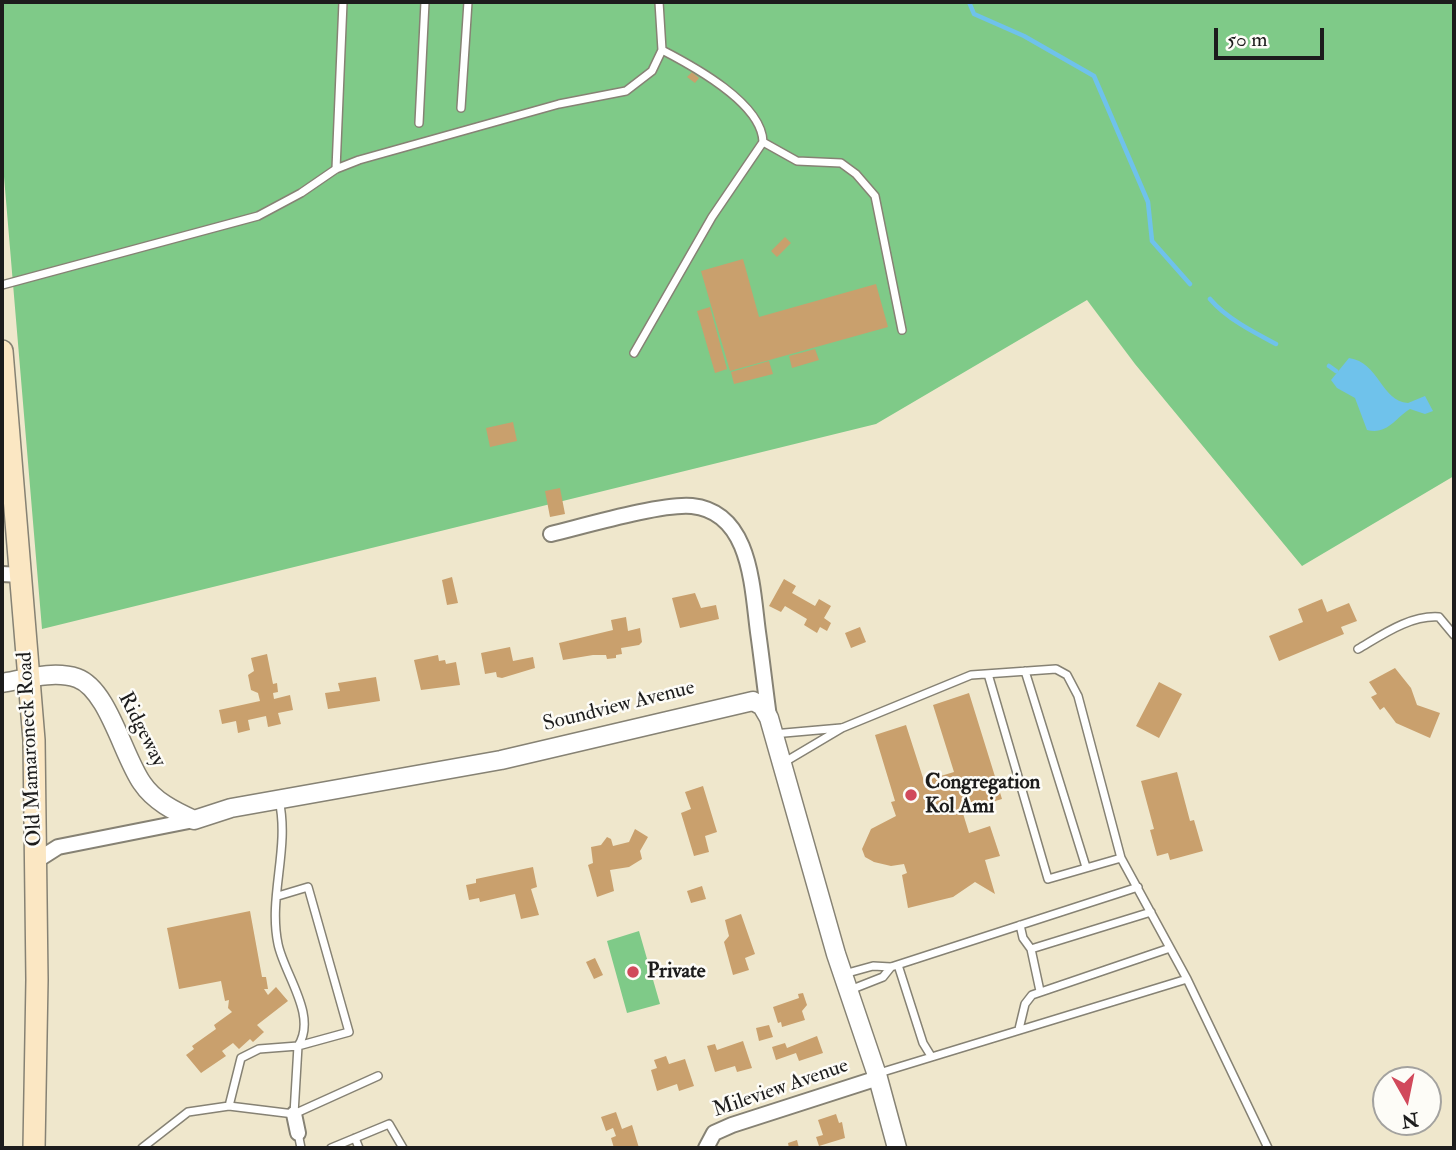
<!DOCTYPE html>
<style>
body{margin:0}
#map{position:relative;width:1456px;height:1150px;overflow:hidden;background:#efe7cc;font-family:"IM FELL Double Pica",serif}
canvas{display:block}
.frame{position:absolute;inset:0;border:4px solid #1c1c1c;pointer-events:none}
.north{position:absolute;left:1372px;top:1066px;width:70px;height:70px;box-sizing:border-box;background:#fdfcf7;border:2px solid #a3a29f;border-radius:50%;rotate:171deg;font-size:19px;font-weight:700;line-height:28px;text-align:center;color:#1c1c1c}
.north::after{content:'';display:block;margin:auto;width:24px;height:32px;background:#d1495b;clip-path:polygon(50% 0,100% 100%,50% 72%,0 100%)}
.scale{position:absolute;left:1214px;top:28px;width:110px;height:32px;box-sizing:border-box;border:4px solid #1c1c1c;border-top:0;padding-left:9px;font-size:21px;line-height:24px;white-space:nowrap;color:#1c1c1c;-webkit-text-stroke:5px #fdfcf7;paint-order:stroke}
</style>
<div id="map">
<canvas width="1456" height="1150"></canvas>
<div class="frame"></div>
<div class="north">N</div>
<div class="scale">50 m</div>
</div>
<script>
const c = document.querySelector('canvas').getContext('2d');
c.lineJoin = 'round';
function fill(path, color) { c.fillStyle = color; c.fill(path, 'evenodd'); }
function stroke(path, color, width, dash) { c.strokeStyle = color; c.lineWidth = width; c.lineCap = dash ? 'butt' : 'round'; c.setLineDash(dash || []); c.stroke(path); }
function write(font, color, halo, rows, align = 'center') {
  c.font = font + ' "IM FELL Double Pica",serif'; c.lineWidth = 5; c.setLineDash([]); c.textBaseline = 'middle'; c.strokeStyle = halo; c.fillStyle = color; for (const [text, x, y, turn = 0] of rows) {
    c.save(); c.translate(x, y); c.rotate((+turn || 0) * Math.PI / 180); c.textAlign = isNaN(turn) ? turn : align; if (halo) c.strokeText(text, 0, 0); c.fillText(text, 0, 0); c.restore();
  }
}
fill(new Path2D(`
 M2 2H1454V476L1302 566 1135 364 1087 300 876 424 42 629 2 153Z
 M639 931 660 1004 627 1013 607 941Z`), '#7fca88');
fill(new Path2D(`
 M1349 358C1379 362 1381 401 1408 403L1425 396 1433 411 1425 414 1410 409C1395 418 1388 435 1367 430L1355 398 1337 388 1331 380Z`), '#6fc2eb');
stroke(new Path2D(`
 M969 2 974 14 1024 36 1094 76 1148 202 1152 241 1190 284
 M1210 299C1226 318 1253 332 1276 344
 M1329 366 1336 371`), '#6fc2eb', 4.5);
fill(new Path2D(`
 M692 72 699 78 695 83 687 77Z
 M785 237 791 243 777 257 771 251Z
 M743 259 759 317 876 284 888 327 730 371 701 271Z
 M710 307 727 369 715 373 697 311Z
 M815 349 819 360 792 368 789 356Z
 M769 361 773 374 734 384 731 372Z
 M513 422 517 441 490 447 486 428Z
 M560 488 565 514 550 517 545 491Z
 M452 577 458 603 447 605 442 580Z
 M784 579 796 586 792 593 815 606 819 599 831 606 824 618 831 623 827 631 820 627 817 633 804 625 807 619 785 606 781 612 769 606Z
 M695 593 701 608 716 605 719 619 680 628 672 598Z
 M1322 599 1327 612 1349 603 1357 621 1341 627 1344 634 1279 661 1269 636 1303 622 1298 609Z
 M626 617 628 631 640 628 642 642 639 645 621 648 622 654 616 655V658L607 659 606 655H593L563 660 559 643 613 630 611 620Z
 M860 627 866 642 851 648 845 633Z
 M510 647 513 661 533 657 535 668 502 678 497 677 496 672 485 674 481 653Z
 M267 654 273 684 277 683 278 692 273 693 274 699 290 695 293 710 278 713 281 724 268 727 266 716 248 720 250 730 238 733 236 721 222 724 219 710 260 701 258 693 251 690 248 675 254 671 251 658Z
 M438 655 439 661 445 660 446 664 456 662 460 685 421 690 414 660Z
 M1395 668 1411 688 1417 705 1440 713 1430 738 1396 723 1384 707 1380 710 1371 697 1377 694 1369 682Z
 M376 677 380 701 328 709 325 693 340 691 338 683Z
 M1159 682 1182 694 1159 738 1136 726Z
 M969 693 1002 799 975 807 974 803 961 807 969 833 990 826 1000 856 985 860 995 894 975 882 953 897 908 908 902 875 907 873 904 864 891 866 874 862 865 857 862 849 871 829 896 816 891 802 895 801 875 735 906 725 924 781 954 772 933 705Z
 M1177 772 1190 821 1194 820 1203 851 1170 860 1168 853 1157 856 1150 830 1154 829 1141 781Z
 M703 786 717 832 705 836 709 852 694 856 681 813 691 809 685 792Z
 M635 829 648 837 640 851 642 859 629 867 610 870 614 891 597 897 588 865 593 863 591 847 601 845 607 837 611 839 613 846 629 842Z
 M533 867 537 887 531 889 539 915 521 919 515 894 480 902 479 898 469 900 466 885 476 883V879Z
 M702 886 706 899 691 903 687 891Z
 M250 911 262 977H266L268 989H264L268 995 276 987 288 1001 257 1025 264 1032 253 1042 250 1039 239 1049 233 1043 222 1051 226 1056 201 1073 186 1055 194 1049 192 1046 216 1029 214 1025 232 1012 228 1008 229 1000 225 1001 221 981 179 989 167 928Z
 M741 914 755 954 745 958 749 970 733 975 724 942 729 936 725 920Z
 M595 958 603 975 594 979 586 962Z
 M803 993 807 1005 802 1011 805 1020 782 1027 781 1022 778 1023 773 1007 799 998 798 994Z
 M769 1025 773 1037 759 1041 756 1028Z
 M817 1036 823 1053 799 1061 796 1053 776 1060 772 1047 785 1043 787 1048Z
 M743 1041 752 1068 737 1072 735 1066 715 1072 707 1046 715 1044 717 1050Z
 M666 1056 669 1064 685 1059 694 1086 679 1091 677 1084 657 1091 651 1070 657 1068 654 1060Z
 M616 1112 622 1129 632 1125 639 1148H614L611 1138 616 1136 613 1128 606 1131 601 1117Z
 M836 1114 839 1123 842 1122 845 1138 819 1146 816 1137 823 1135 818 1120Z
 M797 1140 799 1148H789L788 1143Z`), '#c9a06d');
const service = new Path2D(`
 M461 108 468 2
 M419 123 425 2
 M763 142 797 161 841 163 856 174 875 196 902 330
 M336 169 343 2
 M2 285 258 216 301 193 336 169 359 160 559 104 626 91 652 71 662 50 659 2
 M634 353 712 217 763 142C762 103 693 66 662 50
 M1358 649C1382 635 1410 615 1439 617L1454 635
 M1025 671 1086 867
 M773 734 841 728
 M783 763 842 728 971 675 1056 669 1067 675 1078 696 1121 858
 M279 800C290 848 268 897 278 944 284 974 318 1016 298 1046L294 1114
 M1020 925 1023 938 1031 949 1151 912
 M1031 949 1040 991
 M898 965 923 1043 931 1056
 M844 974 873 966 891 967 1138 887
 M1187 979 1268 1148
 M850 990 883 977 891 967
 M1019 1029 1025 1004 1032 995 1170 948
 M876 1074 1187 979 1121 858 1048 879 988 674
 M229 1106 241 1058 259 1049 298 1046 349 1032 308 887 278 896
 M298 1133 301 1148
 M355 1138 359 1148
 M142 1148 188 1112 229 1106 294 1114 378 1076
 M331 1148 389 1124 403 1148`);
const minor = new Path2D(`
 M551 534C584 526 662 503 692 506 751 512 752 587 758 632 762 660 765 688 769 717
 M2 574 21 575
 M36 861 58 847 194 820
 M294 1114 298 1133
 M706 1148 714 1133 732 1125 878 1078`);
const tertiary = new Path2D(`
 M2 683C25 679 54 670 77 678 108 689 123 756 142 783 154 801 174 811 194 820L231 808 501 760 753 701 762 706 769 718 836 954 878 1078 897 1148`);
const secondary = new Path2D(`
 M2 351 34 740 37 980 34 1148`);
stroke(service, '#868274', 10);
stroke(minor, '#868274', 18);
stroke(tertiary, '#868274', 21);
stroke(secondary, '#868274', 24);
stroke(service, '#fff', 7);
stroke(minor, '#fff', 14);
stroke(tertiary, '#fff', 18);
stroke(secondary, '#fbe7c3', 21);
for (const [x, y, r, color] of [
 [911,795,7,"#d1495b"],
 [633,972,7,"#d1495b"]
]) { const dot = new Path2D(); dot.arc(x, y, r, 0, 2 * Math.PI); c.fillStyle = color; c.fill(dot); stroke(dot, '#fdfcf7', 2.5); }
write('21px', '#1c1c1c', '#fdfcf7', [
 ["Soundview Avenue",619,707,-14],
 ["Ridgeway",141,730,63],
 ["Old Mamaroneck Road",31,749,-93],
 ["Mileview Avenue",781,1089,-19]
]);
write('bold 21px', '#1c1c1c', '#fdfcf7', [
 ["Congregation",925,783],
 ["Kol Ami",925,807],
 ["Private",647,972]
], 'left');
</script>
